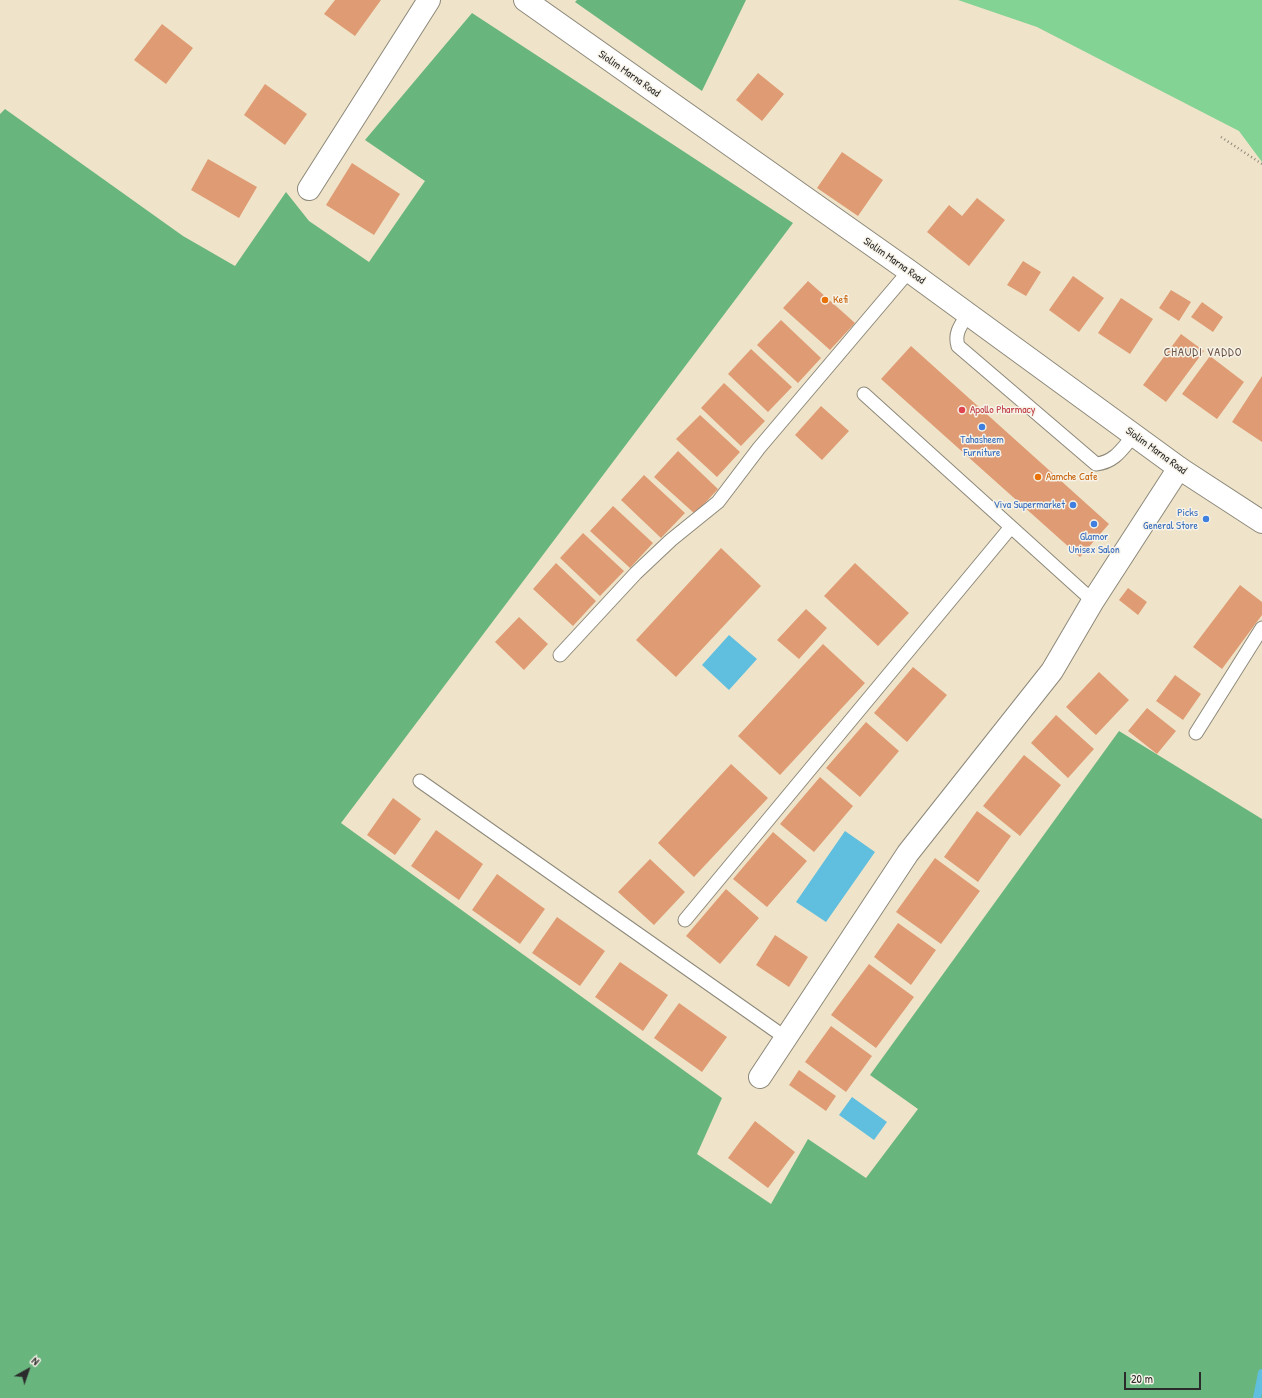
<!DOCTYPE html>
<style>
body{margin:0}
#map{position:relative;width:1262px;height:1398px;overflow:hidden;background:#efe4c9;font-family:"Patrick Hand",sans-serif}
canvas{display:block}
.north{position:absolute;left:8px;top:1350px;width:40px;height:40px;-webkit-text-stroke:3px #f7f3e8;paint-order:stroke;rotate:40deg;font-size:11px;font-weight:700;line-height:16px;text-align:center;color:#2b2b2b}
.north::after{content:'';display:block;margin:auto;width:14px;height:18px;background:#2b2b2b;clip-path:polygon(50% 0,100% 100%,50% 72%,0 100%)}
.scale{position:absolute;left:1124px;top:1372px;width:77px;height:18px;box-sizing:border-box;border:2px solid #2b2b2b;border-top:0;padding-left:5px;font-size:12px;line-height:14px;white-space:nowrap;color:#2b2b2b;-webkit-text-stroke:3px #f7f3e8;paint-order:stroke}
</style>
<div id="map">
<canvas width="1262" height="1398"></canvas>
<div class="north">N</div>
<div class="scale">20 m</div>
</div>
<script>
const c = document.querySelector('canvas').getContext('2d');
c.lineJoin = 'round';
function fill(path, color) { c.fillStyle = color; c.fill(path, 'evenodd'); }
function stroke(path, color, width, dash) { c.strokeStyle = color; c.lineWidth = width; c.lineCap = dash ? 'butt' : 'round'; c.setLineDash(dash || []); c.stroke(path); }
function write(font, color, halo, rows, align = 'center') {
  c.font = font + ' "Patrick Hand",sans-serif'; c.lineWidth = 3; c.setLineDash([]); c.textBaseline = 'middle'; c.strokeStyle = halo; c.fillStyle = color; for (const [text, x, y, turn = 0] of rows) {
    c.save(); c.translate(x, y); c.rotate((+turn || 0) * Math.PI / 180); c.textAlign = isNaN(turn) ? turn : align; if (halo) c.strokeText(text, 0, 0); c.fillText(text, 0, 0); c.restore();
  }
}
fill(new Path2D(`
 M958 0H1262V162L1239 131 1037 27Z`), '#82d394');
fill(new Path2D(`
 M577 0H746L702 91 575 2Z
 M472 13 793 223 341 823 722 1098 697 1154 771 1204 808 1139 866 1178 918 1109 870 1075 1119 731 1262 819V1398H0V114L5 109 183 236 235 266 286 192 309 221 369 262 425 181 365 140Z`), '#69b57e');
fill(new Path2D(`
 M729 635 757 659 729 690 702 665Z
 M845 831 875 852 826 922 796 902Z
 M852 1097 887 1122 874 1140 839 1115Z`), '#60bede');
stroke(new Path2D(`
 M1257 1398 1262 1373`), '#60bede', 8);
fill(new Path2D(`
 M335 0H381L355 36 324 14Z
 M162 24 193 48 166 84 134 60Z
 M758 73 784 94 762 121 736 100Z
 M265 84 307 114 285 145 244 115Z
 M842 152 883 180 858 216 817 188Z
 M208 159 257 187 239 218 191 190Z
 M352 163 400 194 374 235 326 205Z
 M977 198 1005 220 969 266 927 232 949 205 962 216Z
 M1023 261 1041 272 1026 296 1007 285Z
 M1073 276 1104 298 1079 332 1049 310Z
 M808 281 855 323 830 350 783 308Z
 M1171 290 1191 302 1179 321 1159 308Z
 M1121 298 1153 319 1130 354 1098 333Z
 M1202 302 1223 317 1213 332 1191 317Z
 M781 320 821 358 798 383 757 345Z
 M1181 334 1204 351 1166 402 1143 385Z
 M911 346 1109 524 1080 557 881 379Z
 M751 349 792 387 768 412 728 374Z
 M1210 356 1244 382 1217 419 1182 394Z
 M1262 376V442L1232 422Z
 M724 383 765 421 741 446 701 408Z
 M821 406 849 431 822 460 795 435Z
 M700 415 740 452 717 477 676 439Z
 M678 451 718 489 695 514 654 477Z
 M644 475 685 513 661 538 621 500Z
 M613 506 653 543 630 568 590 531Z
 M583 533 624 571 600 596 560 558Z
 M721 548 761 586 676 677 636 640Z
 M556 563 596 601 573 626 533 589Z
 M855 563 909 613 878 646 824 596Z
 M1240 585 1262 602V615L1222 669 1193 647Z
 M1128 588 1147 602 1138 615 1119 600Z
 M806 609 827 628 799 659 777 640Z
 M519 617 548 644 524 670 495 642Z
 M823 644 865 683 780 775 738 736Z
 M913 667 947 695 907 742 874 713Z
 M1099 672 1129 700 1096 735 1066 707Z
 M1175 675 1201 694 1183 720 1156 701Z
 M1147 708 1176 731 1157 754 1128 731Z
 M1056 715 1094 749 1068 778 1031 743Z
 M866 722 899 751 860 797 826 768Z
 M1024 755 1061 785 1020 836 983 806Z
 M731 764 768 798 694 877 658 843Z
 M820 777 853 806 814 852 780 824Z
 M393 798 421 819 395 855 367 835Z
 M977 811 1011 836 978 882 944 857Z
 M436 830 483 864 459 900 411 866Z
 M773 832 807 861 767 907 733 879Z
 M935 858 980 891 941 944 896 912Z
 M650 859 685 892 654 925 618 892Z
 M497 874 545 909 520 944 472 910Z
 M726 889 759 918 720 964 686 936Z
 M557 917 605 951 580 986 532 953Z
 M898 923 936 950 911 985 874 957Z
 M775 935 808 957 789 987 756 965Z
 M620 962 668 995 643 1031 595 997Z
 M869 964 914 997 876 1048 831 1015Z
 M679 1003 727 1037 702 1072 654 1038Z
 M831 1026 872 1056 846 1092 805 1062Z
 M799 1070 836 1096 826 1111 789 1085Z
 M755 1121 795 1152 768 1188 728 1158Z`), '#df9c74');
const service = new Path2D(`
 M968 314C961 325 954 333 958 346L1096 464C1115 462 1122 449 1134 435
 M864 394 1093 601
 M560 655 636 573 671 540 718 502 759 448 909 271
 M1196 733 1262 628
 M420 781 786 1038
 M685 920 1011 527`);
const minor = new Path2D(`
 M309 189 429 0
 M760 1077 908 853 1052 671 1093 601 1179 468`);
const secondary = new Path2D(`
 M525 0 909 271 1179 468 1262 522`);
stroke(service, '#8d887a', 15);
stroke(minor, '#8d887a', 24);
stroke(secondary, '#8d887a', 24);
stroke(new Path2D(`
 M1221 137 1262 164`), '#8d887a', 2.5, [1, 3]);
stroke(service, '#fff', 13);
stroke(minor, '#fff', 22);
stroke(secondary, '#fff', 22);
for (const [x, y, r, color] of [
 [825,300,4,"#e8710a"],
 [962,410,4,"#e0444e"],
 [982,427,4,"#3f7fe0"],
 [1038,477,4,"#e8710a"],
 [1073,505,4,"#3f7fe0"],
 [1206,519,4,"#3f7fe0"],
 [1094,524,4,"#3f7fe0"]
]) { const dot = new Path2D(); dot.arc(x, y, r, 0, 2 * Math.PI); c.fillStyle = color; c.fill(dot); stroke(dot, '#f7f3e8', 1.5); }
write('11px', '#2b2b2b', '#f7f3e8', [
 ["Siolim Marna Road",629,74,35],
 ["Siolim Marna Road",894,261,35],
 ["Siolim Marna Road",1156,451,36]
]);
write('11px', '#c56008', '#f7f3e8', [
 ["Kefi",833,300],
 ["Aamche Cafe",1046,477]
], 'left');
write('11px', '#be3a42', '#f7f3e8', [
 ["Apollo Pharmacy",970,410]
], 'left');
write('11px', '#366cbe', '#f7f3e8', [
 ["Tahasheem",982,440],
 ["Furniture",982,453],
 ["Viva Supermarket",1065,505,"right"],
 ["Picks",1198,513,"right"],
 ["General Store",1198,526,"right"],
 ["Glamor",1094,537],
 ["Unisex Salon",1094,550]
]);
c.letterSpacing = '1px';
write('12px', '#6a5345', '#f7f3e8', [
 ["CHAUDI VADDO",1203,353]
]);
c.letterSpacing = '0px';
</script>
